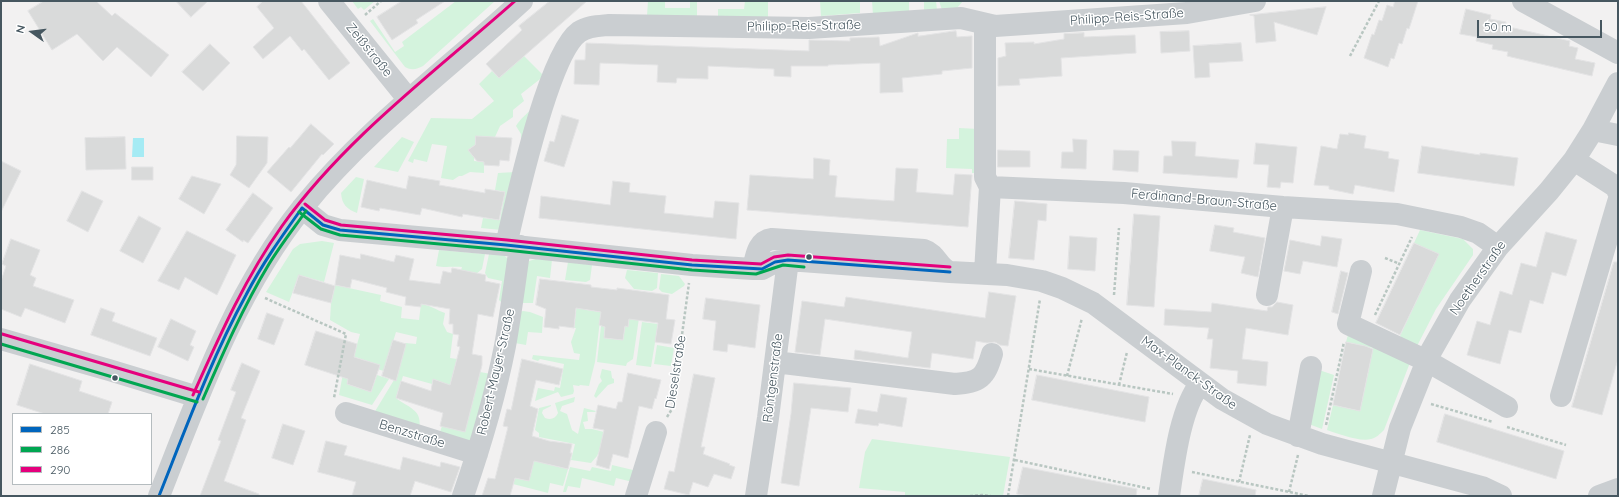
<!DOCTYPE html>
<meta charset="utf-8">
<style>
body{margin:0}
#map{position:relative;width:1619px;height:497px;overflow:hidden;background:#f2f1f1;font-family:Quicksand,sans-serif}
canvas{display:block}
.frame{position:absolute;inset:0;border:2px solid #465760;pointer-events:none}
.legend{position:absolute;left:12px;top:413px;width:140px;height:72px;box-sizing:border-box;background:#fff;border:1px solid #b5bcbf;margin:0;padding:5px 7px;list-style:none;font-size:12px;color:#465760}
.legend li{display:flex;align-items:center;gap:8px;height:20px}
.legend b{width:20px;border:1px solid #b5bcbf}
.north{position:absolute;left:12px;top:12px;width:40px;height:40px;-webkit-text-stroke:3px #fff;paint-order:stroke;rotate:284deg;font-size:11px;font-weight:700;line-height:16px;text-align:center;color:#465760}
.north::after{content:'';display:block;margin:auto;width:14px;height:18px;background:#465760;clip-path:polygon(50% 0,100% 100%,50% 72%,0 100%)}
.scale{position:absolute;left:1477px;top:20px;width:125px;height:18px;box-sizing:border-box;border:2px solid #465760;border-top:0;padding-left:5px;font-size:12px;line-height:14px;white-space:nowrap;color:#465760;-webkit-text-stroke:3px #fff;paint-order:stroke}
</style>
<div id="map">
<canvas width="1619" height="497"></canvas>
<div class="frame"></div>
<ul class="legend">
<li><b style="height:5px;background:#0065bd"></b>285</li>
<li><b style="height:5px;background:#00a651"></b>286</li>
<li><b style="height:5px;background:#e5007d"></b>290</li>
</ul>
<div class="north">N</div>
<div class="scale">50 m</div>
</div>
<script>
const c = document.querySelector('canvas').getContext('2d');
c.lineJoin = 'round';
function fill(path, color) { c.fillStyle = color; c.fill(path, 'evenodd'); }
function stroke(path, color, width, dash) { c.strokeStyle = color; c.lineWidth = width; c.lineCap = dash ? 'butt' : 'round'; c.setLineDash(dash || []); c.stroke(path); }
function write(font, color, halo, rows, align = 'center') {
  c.font = font + ' Quicksand,sans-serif'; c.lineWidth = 3; c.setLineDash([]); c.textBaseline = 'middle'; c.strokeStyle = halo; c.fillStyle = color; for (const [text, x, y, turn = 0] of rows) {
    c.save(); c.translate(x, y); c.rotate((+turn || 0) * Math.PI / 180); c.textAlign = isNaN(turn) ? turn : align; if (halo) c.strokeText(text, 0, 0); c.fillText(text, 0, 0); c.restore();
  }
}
fill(new Path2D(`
 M352 1H375L364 10 361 7 358 9Z
 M456 1H495L423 66C417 69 412 71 405 67L370 21 373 19 395 52 404 46 402 42Z
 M648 1H665V8H690V1H697V17L647 16Z
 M745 1H768V18H718V9H744Z
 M820 1H860V13L821 16Z
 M872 1H909V12L873 15Z
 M924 1H936L937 10 924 11Z
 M939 1H963L957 8 942 10Z
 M523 55 544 76 521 94 524 101 513 110V117L500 126 495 137H476L475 145 468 150 474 157V161L484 162V173L470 172 462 176H459L453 180 441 178 447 146 432 144 427 162 414 159 413 163 408 161 431 118 472 119 494 101 479 84 492 71 499 78Z
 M534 106 524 141 521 139V134L516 126C519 120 529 112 534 106Z
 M959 128 979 129V173H972V169L946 168 947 139H959Z
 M402 137 414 142 398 172 374 167Z
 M515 172 501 230 481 228 483 218 500 220 505 192 495 190 498 173Z
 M356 177 364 179 357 213C347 209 342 205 341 193Z
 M1420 230 1463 239 1473 249V255L1436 309 1415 350 1400 336 1438 255 1414 243Z
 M322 241 334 243 324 282 299 275 289 302 266 292 293 249 300 244Z
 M439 250 485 254 482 269 474 276 460 273 462 267C452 266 446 268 436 266Z
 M489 254 504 255 510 261 505 303 501 302 499 300 502 281 488 278 485 273Z
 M536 259 552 260 550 278 537 276 533 303H523L521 302 527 264 529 261Z
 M568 262 592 265 590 280 586 282 565 280Z
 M627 270 658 273 657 288 652 291 634 289 625 278Z
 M661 274 679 276 685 284 684 286 672 294 662 292 659 289Z
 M335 285 381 295 380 301 402 307 401 318 419 320 421 304C430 305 436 310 445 313L443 324 447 332 453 334 450 358 457 359 450 385 480 372 491 374 470 442 440 432 442 426 471 406 436 411 443 383 433 379 432 384 403 376 396 398C410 409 423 409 419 431L374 413 394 380 405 343 416 344 417 337 396 332 384 371 366 366 367 361 355 357 347 384 371 392 377 375 389 379 372 405 339 395 348 346 356 348 360 334 351 332 330 320 331 303Z
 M577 303 587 310 601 312 595 362 589 386 580 385 579 386 573 385 574 391 573 394 561 397 558 392 535 401 538 388 554 391 555 387 560 388 564 364 540 359 538 361 532 359 533 355 579 360 580 354 574 353 571 342 576 328H574Z
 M523 311 530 312 543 317 542 333 528 332 526 345 515 343 520 312Z
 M629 317 639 318 633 359 627 363 626 366 597 362 601 326H605L604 338 623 340 625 326H628Z
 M642 322 658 324 651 367 636 365Z
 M1349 331 1411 360 1384 430C1380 434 1376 438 1371 439 1359 442 1339 434 1327 430L1333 405 1360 411 1373 348 1346 342Z
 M657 345 674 348 671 366 654 364Z
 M602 369 611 371 612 378 614 379V383L608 385 596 398 594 396 599 384 602 381 600 377Z
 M1316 369 1334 375 1322 429 1306 423Z
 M575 397 574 402 562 406 560 411 567 414 572 430 578 434 584 408 596 411 595 412H587L588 421 583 422 585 429H592L608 433 597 456 591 463 571 460 575 444 539 437V433L535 430 539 408 551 405V406L543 410 542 413 545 418C551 420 555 419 558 413L555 403Z
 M872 439 1010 457 1003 496H905V492L859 488 865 452Z
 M532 449 550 465 568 469 563 486 550 483 548 493 513 484 515 478 529 481 531 471Z
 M612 465 633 470V482L616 478 614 486 582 478 580 488 568 486 566 492H563L570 467 590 471 592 467 611 471Z`), '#d4f3dd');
fill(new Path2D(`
 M133 138H144V157H132Z`), '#a5ebf4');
const building = new Path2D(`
 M44 1H96L112 16 115 13 169 55 151 77 117 47 103 61 77 34 52 50 28 11Z
 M176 1H208L191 17Z
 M263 1H301L350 63 329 80 304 49 302 51 290 36 263 59 253 47 274 28 257 7Z
 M402 1H445L416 20 418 23 392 40 377 17Z
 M550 1H587L499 78 486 64 522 30 519 26Z
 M1395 1H1418L1409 29 1407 28 1402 44 1399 43 1394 59 1391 58 1388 67 1364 58 1372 34 1374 35 1379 20 1382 21 1387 5 1393 7Z
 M1326 7 1317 35 1274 22 1276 41 1256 43 1254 16 1250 15Z
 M1466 9 1491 15 1490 19 1506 22 1505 26 1570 41 1569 46 1578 48 1575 59 1595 63 1592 76 1507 56 1508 52 1492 49 1493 45 1476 41 1477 37 1460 34Z
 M956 31 957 37 972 36V68L942 71V74L902 78 903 92 880 93V63L828 65V66H791V77L774 76V69L708 66V79L677 78 676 83 657 82 658 65 600 63 599 85 574 84 575 60H585L586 43 809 51V40L850 41V38L879 37 880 46 915 34 918 33V36Z
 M1189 31 1190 51 1161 53 1160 32Z
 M1084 33V37L1135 35 1136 53 1061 58 1062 76 1019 79 1020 85 998 86V58L1006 56 1005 43 1034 42V44L1064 39V34Z
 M1241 43 1243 61 1209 63 1210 77 1195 78 1193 46Z
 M210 44 230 63 203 91 182 72Z
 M562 115 579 120 564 167 544 161 550 141 554 142Z
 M311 124 334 144 323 155 322 154 291 192 267 172 289 147 290 148Z
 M1349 133 1366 136 1364 148 1389 152 1388 158 1399 160 1394 192 1355 185 1353 194 1329 189V186L1314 185 1321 146 1337 149 1340 134 1348 135Z
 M237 136 268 137 267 163 249 188 230 175 236 165Z
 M476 136 512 138 509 161 500 160 499 166 484 165V162L477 161 468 150 475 145Z
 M125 137 126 169 86 170 85 138Z
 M1073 139 1087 140 1086 169 1061 168 1062 152H1073Z
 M1172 141 1196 142 1195 156 1239 160 1237 178 1163 173 1164 156H1172Z
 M1256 143 1297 147 1293 183 1281 182 1280 188 1267 187 1269 165 1254 164Z
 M1422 146 1480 155V153L1518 158 1514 186 1418 173Z
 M998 150 1030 151V167H998Z
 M1114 150 1139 151 1138 172 1113 170Z
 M814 158 830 160 829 175 837 176 835 197 894 201 896 168 918 169 916 192 953 195 955 174 972 175 968 227 747 210 750 175 813 179Z
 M1 161 21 171 1 212Z
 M132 167H153V180H132Z
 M192 176 221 184 204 214 179 199Z
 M409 176 440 181 439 185 485 193V189L505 192 499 220 463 214 462 217 422 208 420 215 380 208 379 211 361 207 367 180 406 189Z
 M613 181 630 183 629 192 666 196 664 213 713 218 715 201 739 203 736 239 539 218 541 196 610 205Z
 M82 191 103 201 88 232 67 221Z
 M253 193 273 208 248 243 243 240V242L226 230Z
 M1015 201 1047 204 1046 221 1038 220 1034 260 1009 258Z
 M1134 214 1160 216 1154 307 1127 305Z
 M139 216 161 228 143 263 120 251Z
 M1215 225 1234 228 1233 232 1265 238 1258 277 1241 273 1245 257 1210 251Z
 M187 231 236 255 217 295 185 277 179 290 158 281Z
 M1546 232 1577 240 1566 276 1552 272 1543 304 1530 300 1521 333 1509 330 1500 364 1467 355 1477 321 1490 325 1500 291 1512 295 1521 263 1536 267Z
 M1070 236 1097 238 1095 271 1068 269Z
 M1322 236 1342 239 1337 267 1303 261 1300 274 1284 271 1290 240 1320 246Z
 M11 239 40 250 30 275 36 278 33 286 74 300 65 323 25 308 21 317 1 309V281L6 266 2 264Z
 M1414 243 1439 254 1400 335 1376 323Z
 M361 254 394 262 396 255 414 259 409 280 440 284 443 271 451 273 452 268 486 275 485 281 500 284 493 317 478 314 472 354 482 356V365L465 432 440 426 443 413 396 398 401 381 431 391 433 379 450 385 460 347 457 346 459 335 453 334V324H449L450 309 421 304V307L405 305 406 297 386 292 387 288 352 279 350 288 335 285 340 255 360 259Z
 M1614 262H1618V359L1602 415 1572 407Z
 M1341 271 1348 273 1338 314 1332 312Z
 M299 275 335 286 331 303 293 293Z
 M540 279 591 285V287L617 290V288L669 295 666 319 675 320 671 344 655 342 658 323 629 319 628 327 625 326 623 340 604 338 605 327 599 325 601 312 576 308 574 328 559 326V329L544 327 546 309 536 305Z
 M989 292 1016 296 1008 346 1000 345 995 342 987 343 976 341 973 359 932 353 930 368 854 359 855 350 908 358 912 332 825 319 820 355 795 352 802 301 844 307 846 297 985 318Z
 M706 298 760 305 755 348 728 344 727 352 713 350 716 321 703 319Z
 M1277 302 1293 305 1288 335 1246 328 1242 359 1268 362 1266 386 1237 383 1238 371 1210 368 1213 339H1207L1209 328 1164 325 1165 309 1211 312 1212 303 1267 311 1268 307H1272Z
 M101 308 115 313 112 321 157 338 150 356 91 335Z
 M267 313 284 319 274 345 258 339Z
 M171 319 196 331 190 345 194 347 188 361 158 347Z
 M316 331 357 344 354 357 380 365 371 392 347 384 348 379 305 365Z
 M393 340 406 344 396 381 382 376Z
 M1346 342 1365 346 1373 349 1360 411 1333 405Z
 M522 359 563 369 559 385 536 380 530 406 538 409 532 436 549 441 572 444 570 453H572L568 469 534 461 529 481 515 478 510 496H482L488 478 495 479 508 427 503 426 507 409 511 410Z
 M242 363 260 371 241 418 246 420 224 481 259 494V496H200L221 441 218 440 236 392 231 390Z
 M30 364 82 381 79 391 112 402 108 414H45L17 405Z
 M628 373 661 380 656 399 655 398 652 409 639 406 628 458 613 454 609 469 596 465 604 430 593 428 598 405 616 409 618 402H622Z
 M694 374 715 378 701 447H705L703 454 730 464 729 465 735 467 731 479 714 474 708 487 693 482 689 495 664 489 669 471 674 472Z
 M1037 375 1149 397 1145 422 1032 400Z
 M794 383 851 388 848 412 811 408 799 486 781 483 791 414Z
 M881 394 907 398 902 427 879 423 878 426 855 423 858 409 877 412Z
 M1445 414 1564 451 1556 479 1437 442Z
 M283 424 305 431 293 465 272 458Z
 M326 441 347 446 344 455 400 470 403 457 440 467 441 462 460 467 451 492 415 481 410 496H352L356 482 318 472Z
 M1023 467 1137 489 1136 496H1030L1017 494Z
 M1203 479 1256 490 1255 496H1199Z`);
fill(building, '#d9dada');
stroke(building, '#e3e3e4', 1);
stroke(new Path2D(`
 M365 15 381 1
 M1350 56 1379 1
 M1385 258 1400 264
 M1114 295 1119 228
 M265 298 346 334 334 398
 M1375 315 1412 237
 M1029 369 1173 394
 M1067 376 1082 318
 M1119 385 1127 352
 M1431 404 1493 422
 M667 417 672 409 689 283
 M1326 425 1344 342
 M1507 427 1566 445
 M1015 460 1151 489
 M1192 472 1309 496
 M1239 482 1250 435
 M1289 492 1298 455
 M970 496 982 495 991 496
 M1008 496 1040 299`), '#b8c6c1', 2.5, [3, 2]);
stroke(new Path2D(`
 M329 1 409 100
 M1523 1 1618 53
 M985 24V177L990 187
 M1593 130 1618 135
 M1574 160 1616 187 1618 192
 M990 187 1124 193 1283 207 1397 214 1461 227 1478 233 1498 247
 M302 208 323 225 340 230 506 245 692 265 753 269H762L775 262 788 260 950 272 1007 275 1042 281 1062 288 1093 303 1222 399 1267 424 1322 444 1482 487 1501 496
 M506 245C516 203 548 54 579 32 588 26 599 26 609 25L809 28 961 18 995 26 1187 13 1255 1
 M753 269C756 257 757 241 772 239L924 250C937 254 938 268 950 272
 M1361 271 1348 324 1427 361 1507 407
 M985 273 990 187
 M1267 295 1283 207
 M1 339 109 370 198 397
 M775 362 955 384C980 382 985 378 992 354
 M1561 396 1618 202
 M346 413 477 454
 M1298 436 1311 367
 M159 496C198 397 235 291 303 207 366 129 448 69 522 1
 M463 496C480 447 495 397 505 346 511 313 515 280 520 246
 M636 496 656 432
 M756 496 768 418 788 260
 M1169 496C1174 463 1180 409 1200 384
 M1383 496 1400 428 1430 353 1460 300 1498 247 1549 191 1574 160 1593 130 1618 83
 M1599 496 1618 489`), '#caced1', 22);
stroke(new Path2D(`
 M302 208 323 225 340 230 506 245 692 265 762 269 775 262 788 260 950 272
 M159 496C186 428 211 359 246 295 262 264 282 236 302 208`), '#0065bd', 3);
stroke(new Path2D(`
 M299 212 321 229 340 235 506 250 692 270 756 274 783 265 804 267
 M1 344 197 402
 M203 399C223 353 243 307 269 264 280 246 294 228 306 211`), '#00a651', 3);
stroke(new Path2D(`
 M305 204 325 220 341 225 507 240 692 260 761 264 774 257 788 255 950 267
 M2 334 199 392
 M193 395C219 337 245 278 282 226 345 138 435 72 515 1`), '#e5007d', 3);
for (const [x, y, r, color] of [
 [809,257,3.5,"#465760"],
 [115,378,3.5,"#465760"]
]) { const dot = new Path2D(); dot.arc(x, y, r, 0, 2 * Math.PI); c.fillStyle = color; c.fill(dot); stroke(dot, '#fff', 1.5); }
write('13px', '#465760', '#fff', [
 ["Philipp-Reis-Straße",1127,17,-4],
 ["Philipp-Reis-Straße",804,26,-1],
 ["Zeißstraße",369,50,51],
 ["Ferdinand-Braun-Straße",1204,200,5],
 ["Noetherstraße",1478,278,-55],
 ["Robert-Mayer-Straße",496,372,-77],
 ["Dieselstraße",676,372,-81],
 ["Max-Planck-Straße",1189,373,36],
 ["Röntgenstraße",773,378,-83],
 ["Benzstraße",412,434,17]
]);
</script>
